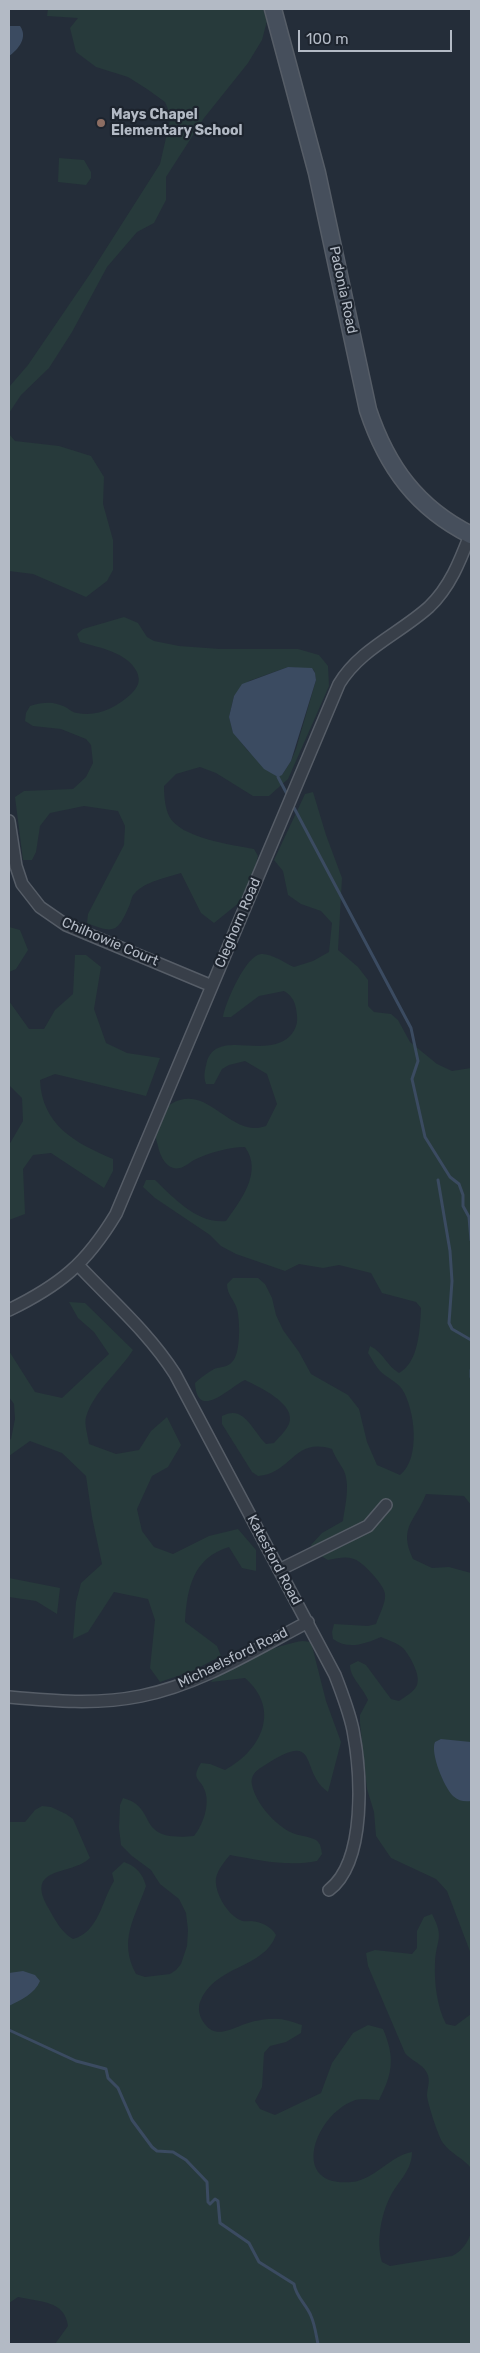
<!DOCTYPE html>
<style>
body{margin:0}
#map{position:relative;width:480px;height:2353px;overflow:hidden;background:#242d39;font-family:Rubik,sans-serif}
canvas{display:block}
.frame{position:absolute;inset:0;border:10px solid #b3bac5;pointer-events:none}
.scale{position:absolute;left:298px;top:30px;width:154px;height:22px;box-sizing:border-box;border:2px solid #b3bac5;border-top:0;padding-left:6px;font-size:15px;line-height:18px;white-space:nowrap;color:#b3bac5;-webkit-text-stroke:4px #1d242e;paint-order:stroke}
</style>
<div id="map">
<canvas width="480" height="2353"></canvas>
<div class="frame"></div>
<div class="scale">100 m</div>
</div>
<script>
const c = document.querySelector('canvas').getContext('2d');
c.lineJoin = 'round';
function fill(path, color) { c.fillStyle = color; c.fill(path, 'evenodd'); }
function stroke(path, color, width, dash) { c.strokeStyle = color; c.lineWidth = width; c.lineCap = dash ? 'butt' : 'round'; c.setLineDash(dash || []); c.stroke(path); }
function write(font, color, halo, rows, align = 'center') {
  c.font = font + ' Rubik,sans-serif'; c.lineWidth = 4.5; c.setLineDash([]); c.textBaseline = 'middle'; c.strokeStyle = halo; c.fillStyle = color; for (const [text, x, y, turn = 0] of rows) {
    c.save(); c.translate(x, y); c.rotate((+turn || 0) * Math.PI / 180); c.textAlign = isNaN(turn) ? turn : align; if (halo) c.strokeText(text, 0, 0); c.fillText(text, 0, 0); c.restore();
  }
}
fill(new Path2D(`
 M48 9H263L267 21 262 40 248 63 204 118 166 177V200L154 223 137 232 107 267 72 332 49 368 21 395 9 413V387L28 365 90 274 160 164 171 116 165 102 147 89 128 77 96 67 76 52 70 28 78 18 47 16Z
 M59 158 84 160 91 172V178L86 185 58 182Z
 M9 434 15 441 59 446 91 456 104 477 103 504 113 540V570L107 581 86 597 33 574 9 571Z
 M124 617 138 623 147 637 154 641 179 646 220 649H298L319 655 328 666 329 686 288 779 269 796H253L216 773 200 767 176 774 164 786C164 796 165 807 169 816 180 838 232 845 254 849L258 856 254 872 240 902 214 923 201 913 181 873C168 877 144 882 135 893 132 895 131 901 130 904 118 931 116 935 87 923L88 914 124 845 125 826 118 811 84 806 50 813 40 826 36 852 32 860H23L15 797 24 791 73 789 86 777 93 763 91 745 86 739 61 729 33 726 25 721 26 713 30 706C45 702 53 701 67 708 70 710 74 713 77 713 98 717 115 708 130 695 138 687 141 682 137 672 127 652 100 648 80 642L77 634 83 629ZM288 667 314 670 316 680 296 749 291 761 282 775 248 751 233 732 229 717 234 696 249 681Z
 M313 792 326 835 342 878 338 950 358 967 368 980V1006L374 1012 391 1014 398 1020 410 1042 437 1064 452 1071 471 1068V1505L464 1496 426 1494C415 1522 398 1527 413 1559L432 1568 449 1567 471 1573V1954L447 1891 436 1879 391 1858 376 1836 374 1812 367 1789 360 1723V1715L368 1700C363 1687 350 1678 350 1665L358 1661 366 1665 391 1699 399 1701C406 1696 414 1692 417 1685 421 1675 410 1656 403 1648 397 1643 388 1640 381 1637 365 1644 348 1650 333 1639L332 1632 334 1624 368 1626 376 1624C379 1615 386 1603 385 1594 384 1588 379 1582 375 1577 358 1558 353 1554 328 1560L314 1552 311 1545 322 1533 343 1521C345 1506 351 1483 343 1469 339 1462 335 1457 332 1449 293 1437 292 1474 258 1476L252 1472 222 1424V1416C244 1404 252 1430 266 1444L274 1443C279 1437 286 1431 289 1424 297 1404 259 1387 245 1380 232 1385 197 1423 195 1383 200 1378 207 1373 214 1369 220 1367 228 1367 232 1362 241 1354 240 1320 237 1309 234 1299 227 1295 227 1284L233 1278H258L265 1284 272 1298 276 1315 283 1330 299 1352 311 1374 348 1395 359 1409 367 1442 377 1465 400 1475C421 1459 415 1409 402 1389 397 1382 388 1378 381 1372 376 1367 372 1359 368 1353L370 1346C383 1352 387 1366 399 1373 419 1362 420 1329 421 1308L416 1302 382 1293 371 1273 339 1265 323 1268 299 1264 285 1271 236 1254 221 1246 210 1235 155 1198 143 1187 146 1180H155C174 1198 197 1224 226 1221 241 1200 263 1172 245 1147 229 1147 208 1153 194 1160 190 1162 185 1167 180 1168 167 1171 160 1156 158 1146 156 1139 153 1127 156 1120 160 1112 164 1109 171 1104 201 1086 221 1120 247 1127 254 1129 260 1128 266 1126L277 1104 267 1074 245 1061 229 1065 222 1069 214 1084H206C203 1076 205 1070 207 1061 218 1029 264 1059 289 1037 295 1031 298 1024 297 1016 296 1004 294 997 284 991L259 996 231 1017H223C225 1003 246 955 261 954 271 953 285 963 294 967L313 961 329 952 332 923 321 911 301 904 288 895 283 871 274 860 305 794Z
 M9 927 20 930 28 950 16 969 9 972Z
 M75 955H86L101 967 94 1009 106 1043 127 1053 160 1058 146 1096 55 1074 40 1080C42 1125 75 1143 113 1159V1171L104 1188 51 1153 33 1155 23 1169 25 1214 9 1220V1145L23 1121 22 1098 9 1085V1001L29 1029H44L55 1010 73 994Z
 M69 1302 85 1303 133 1350C119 1372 94 1391 86 1417 84 1424 88 1436 89 1444L116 1454 139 1450 151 1431 167 1417 181 1445 168 1467 152 1476 137 1509 142 1531 154 1547 173 1554 209 1536 238 1529 256 1550V1571L242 1568 229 1547C193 1558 187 1588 185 1622L217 1646 221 1656 192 1671 160 1682 150 1668 155 1620 148 1599 114 1592 88 1632 73 1639 76 1602 81 1583 102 1564 92 1517 86 1476 62 1453 30 1441 9 1456V1440L11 1439 15 1419 14 1404 9 1397V1351L35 1392 62 1398 109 1354 94 1332 78 1318Z
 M9 1578 60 1588 57 1614 36 1601 9 1597Z
 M303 1641 311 1642 326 1701 341 1742 328 1792C298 1771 322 1727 262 1767 255 1771 250 1777 252 1785 256 1804 274 1823 290 1832 298 1836 309 1836 316 1840 321 1844 321 1848 322 1854L317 1861C288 1867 258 1860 230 1855 225 1861 218 1869 216 1878 214 1892 227 1914 240 1920 243 1922 247 1921 251 1921 261 1922 271 1926 276 1935 264 1969 214 1965 200 2002 198 2008 199 2014 202 2020 214 2040 228 2030 245 2024 253 2021 264 2019 272 2019 282 2018 292 2022 302 2025L301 2033 286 2042 270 2046 264 2053 262 2087 255 2101 260 2109 275 2115 321 2093 332 2063 353 2033 368 2025 383 2029C395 2057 393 2073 379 2100 371 2100 360 2098 353 2101 314 2116 289 2188 352 2182 374 2180 390 2156 412 2152 412 2171 398 2181 390 2197 381 2215 376 2242 382 2262L390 2266 452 2256C462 2251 468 2243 471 2232V2344H55L68 2326C65 2300 39 2302 18 2297L9 2303V1822H25L35 1810 42 1806 51 1807 66 1814 73 1819 90 1858C72 1876 23 1865 49 1909 55 1920 62 1933 73 1939 99 1932 102 1900 114 1881L112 1873 124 1862C136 1866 143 1874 146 1886 135 1918 118 1940 136 1974L145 1977 170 1974 176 1970 181 1964 187 1946 188 1930 186 1913 179 1899 160 1884 151 1870 132 1856 121 1845 119 1828 120 1805 123 1798C160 1808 133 1842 194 1836 203 1825 210 1805 205 1791 201 1778 190 1780 201 1763L210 1764 225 1770C262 1750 281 1709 245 1678L211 1682C223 1666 282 1643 303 1641Z
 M432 1914C445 1939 436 1939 435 1963 434 1982 437 2007 446 2024L455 2026 471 2014V2168C463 2158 451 2154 443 2143 438 2136 428 2104 427 2096 427 2087 431 2081 427 2073 422 2063 411 2061 405 2053L368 1966 366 1953 375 1950 412 1954 417 1948V1931L424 1917Z`), '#273a3b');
fill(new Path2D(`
 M9 26H20C28 37 19 49 9 56Z
 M288 667 312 668 315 673 316 680 291 761 282 775 278 777 264 769 233 733 229 717 234 696 242 684Z
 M441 1739 471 1742V1801C464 1802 459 1801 453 1796 444 1787 430 1753 435 1742Z
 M23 1971 35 1975 40 1981C35 1994 20 2000 9 2006V1973Z`), '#3b4b61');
stroke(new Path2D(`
 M278 777 288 796
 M292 804 411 1028 418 1061 412 1079 425 1137 450 1177 459 1184 463 1195V1206L469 1217 471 1240
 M438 1180 450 1251 452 1281 449 1323 452 1329 471 1340
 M471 1370V1377
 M9 2030 76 2061 106 2069 108 2078 118 2088 132 2120 152 2147 157 2151 173 2152 186 2160 207 2182 208 2202 210 2204 215 2199 218 2201 220 2223 249 2243 259 2262 294 2284C296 2297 306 2304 311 2316 315 2325 316 2335 318 2344`), '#3b4b61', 3);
const minor = new Path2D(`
 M9 821 16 866 22 884 40 907 66 925 212 986
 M79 1266C112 1301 149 1333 175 1374L335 1675C342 1693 349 1711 353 1730 361 1772 367 1861 329 1890
 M9 1310C60 1285 86 1264 116 1214L339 684C360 649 399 634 429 607 450 587 460 561 470 535
 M279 1570 368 1526 386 1505
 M9 1697C53 1701 97 1705 141 1696 201 1684 254 1650 308 1622`);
const secondary = new Path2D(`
 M273 9 317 173 368 410C387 467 417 508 471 535`);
stroke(minor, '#565d67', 14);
stroke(secondary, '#565d67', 19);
stroke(minor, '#383f49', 11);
stroke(secondary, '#464f5c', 16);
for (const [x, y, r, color] of [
 [101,123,5,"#8d6e63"]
]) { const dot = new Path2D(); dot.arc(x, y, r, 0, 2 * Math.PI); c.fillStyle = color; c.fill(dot); stroke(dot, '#1d242e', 2); }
write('bold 14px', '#b3bac5', '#1d242e', [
 ["Mays Chapel",111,115],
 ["Elementary School",111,131]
], 'left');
write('14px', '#b3bac5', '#1d242e', [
 ["Padonia Road",343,290,78],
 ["Cleghorn Road",238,923,-67],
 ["Chilhowie Court",110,942,23],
 ["Katesford Road",274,1560,62],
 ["Michaelsford Road",233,1658,-26]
]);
</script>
